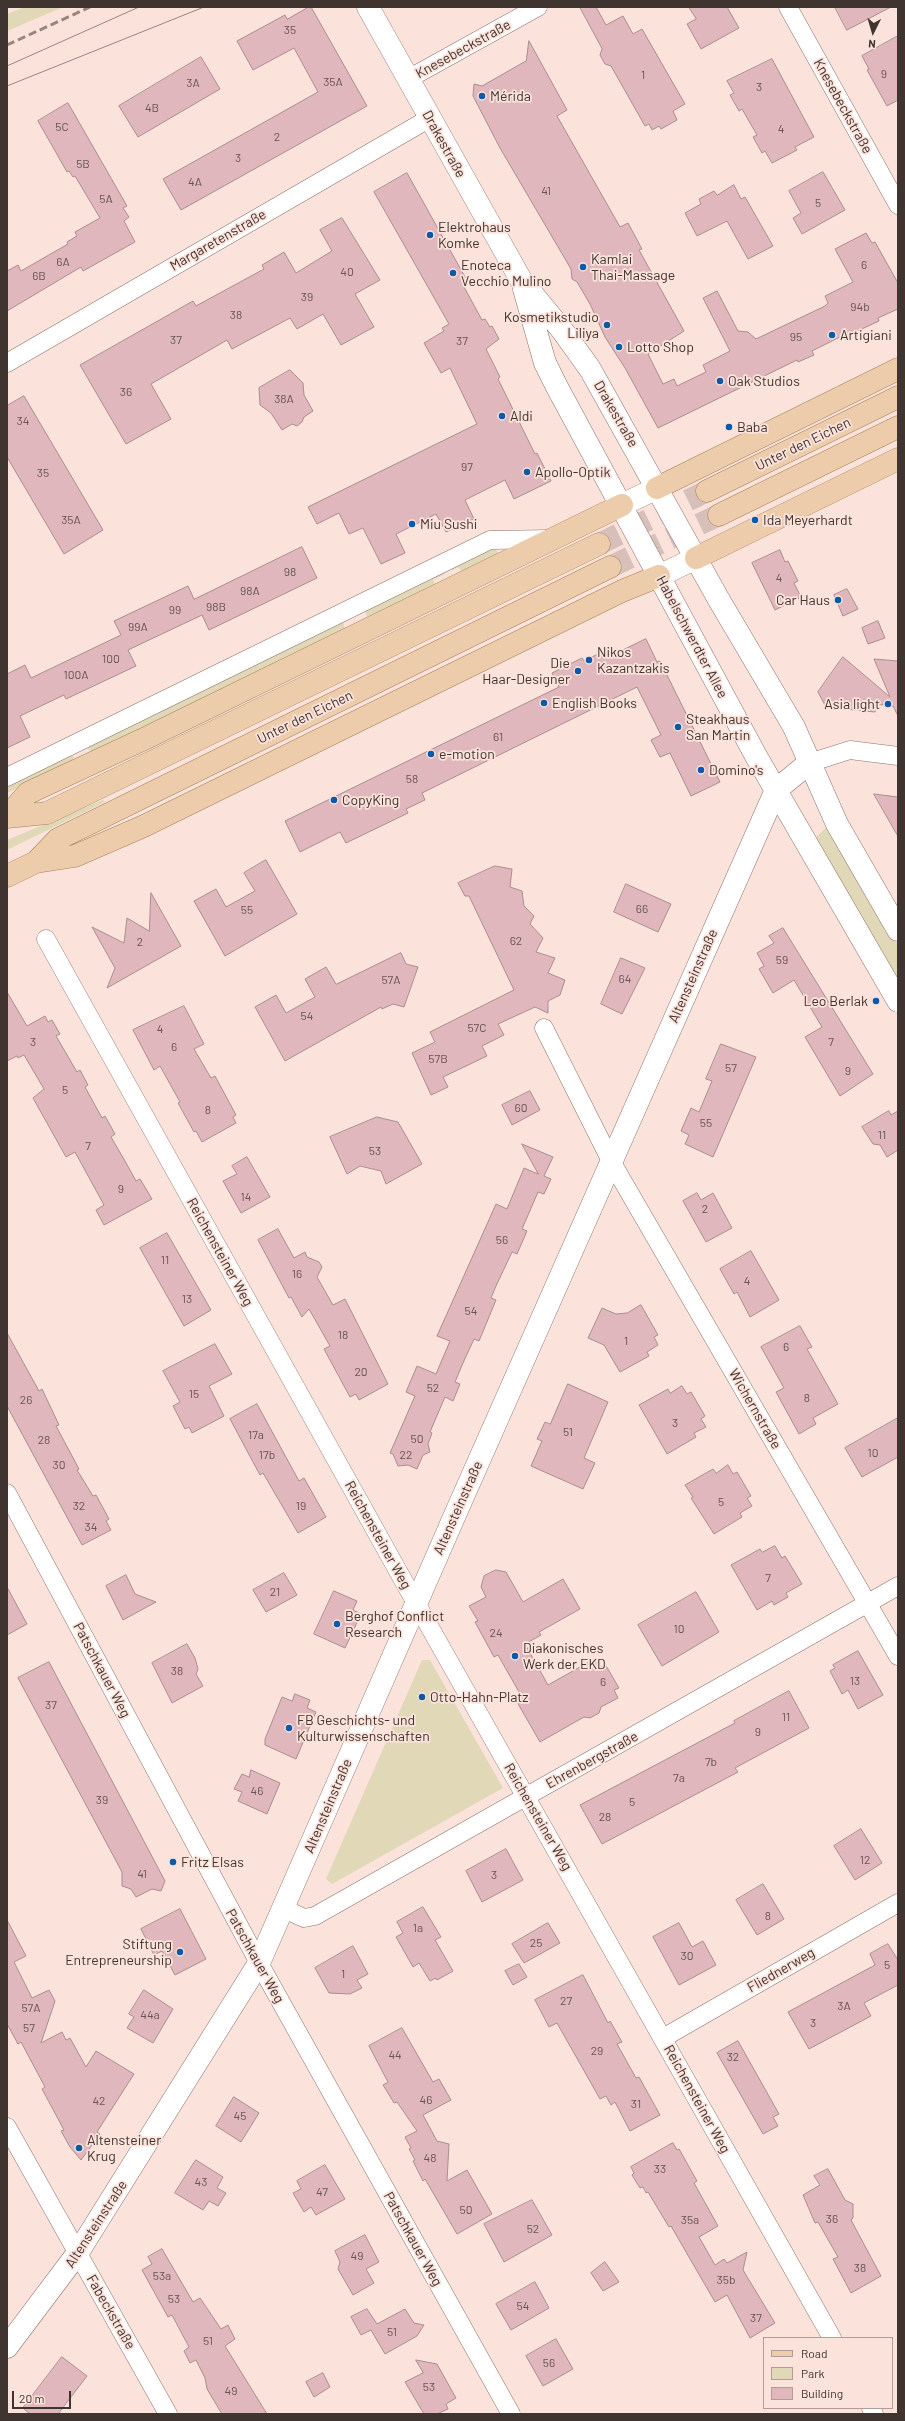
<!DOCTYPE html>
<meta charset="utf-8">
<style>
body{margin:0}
#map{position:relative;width:905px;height:2421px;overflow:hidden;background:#fbe3db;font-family:Barlow,sans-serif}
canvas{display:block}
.frame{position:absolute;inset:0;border:8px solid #403430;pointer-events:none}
.legend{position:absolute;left:763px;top:2337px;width:130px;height:72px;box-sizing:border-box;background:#fbe3db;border:1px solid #b09d97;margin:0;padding:5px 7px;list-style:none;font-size:12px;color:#403430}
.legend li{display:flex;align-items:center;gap:8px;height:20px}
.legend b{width:20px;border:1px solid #b09d97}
.north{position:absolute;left:853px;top:12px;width:40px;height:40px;-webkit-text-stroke:3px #fbe3db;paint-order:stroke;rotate:185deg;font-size:11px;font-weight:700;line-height:16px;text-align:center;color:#403430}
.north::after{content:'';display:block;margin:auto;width:14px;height:18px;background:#403430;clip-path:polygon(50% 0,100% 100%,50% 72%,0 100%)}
.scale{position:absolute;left:12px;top:2391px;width:59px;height:18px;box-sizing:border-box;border:2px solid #403430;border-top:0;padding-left:5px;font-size:12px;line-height:14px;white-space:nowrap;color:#403430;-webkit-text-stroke:3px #fbe3db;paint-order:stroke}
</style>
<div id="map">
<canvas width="905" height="2421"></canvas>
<div class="frame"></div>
<ul class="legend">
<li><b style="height:5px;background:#ecccaa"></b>Road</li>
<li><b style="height:11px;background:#e0d8b6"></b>Park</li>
<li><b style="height:11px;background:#e0b7bc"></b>Building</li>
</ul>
<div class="north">N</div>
<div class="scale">20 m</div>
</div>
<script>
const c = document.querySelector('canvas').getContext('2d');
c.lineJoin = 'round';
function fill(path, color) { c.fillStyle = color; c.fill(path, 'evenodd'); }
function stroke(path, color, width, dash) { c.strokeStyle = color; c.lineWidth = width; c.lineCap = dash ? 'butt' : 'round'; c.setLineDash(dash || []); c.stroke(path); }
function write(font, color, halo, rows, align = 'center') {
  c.font = font + ' Barlow,sans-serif'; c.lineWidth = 3.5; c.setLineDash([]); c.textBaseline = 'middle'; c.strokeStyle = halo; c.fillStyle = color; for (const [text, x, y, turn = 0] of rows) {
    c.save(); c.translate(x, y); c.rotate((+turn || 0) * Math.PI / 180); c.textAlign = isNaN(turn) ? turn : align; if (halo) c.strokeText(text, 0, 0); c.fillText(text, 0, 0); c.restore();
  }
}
fill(new Path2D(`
 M25 7H63L7 31V14Z
 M493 546 499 554 462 573 459 567 452 570 451 567Z
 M444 571 445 574 433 580 436 586 367 617 365 610Z
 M343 621 345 630 141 731 93 751 89 750 88 746Z
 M70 754 74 757 72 761 7 793V785Z
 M103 800 105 802 7 850V840Z
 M826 828 898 945V982L815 838Z
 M422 1660H430L503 1788 332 1884 326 1879Z`), '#e0d8b6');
const building = new Path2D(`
 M309 7H311L367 106 181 210 163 179 318 92 294 48 253 70 237 41 285 15 287 19Z
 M580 7H596L606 25 623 16 633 34 642 29 685 104 673 111 677 120 661 129 659 126 652 130 649 124 645 126 611 66 605 64 600 55 602 49Z
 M689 7H727L739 28 701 49 687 24 696 19Z
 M835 7H891L847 30Z
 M898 36V100L887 106 867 70 869 69 862 56Z
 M529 41 567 110 557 116 620 227 628 223 642 249 639 250 684 331 648 354 663 384 674 379 677 386 706 372 703 365 730 351 703 298 717 291 738 331 748 332 756 339 825 306 828 303 825 296 853 282 835 249 866 233 872 243 875 242 898 283V309L878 318 879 321 853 333 852 331 812 351 814 355 798 362 797 360 658 428 625 368 605 337 590 304 577 282 572 279 571 269 500 148 473 96 474 84 482 86 526 61Z
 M201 57 220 89 138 137 119 106Z
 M772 59 814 137 795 147 797 150 772 163 765 151 762 153 753 137 757 135 742 109 739 111 730 95 734 93 727 81Z
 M68 103 127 206 123 208 129 217 124 221 135 242 83 271 81 267 7 311V271L18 265 21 271 68 244 67 242 77 236 75 232 100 218 75 176 73 177 69 171 67 172 38 121Z
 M823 172 845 210 802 234 793 218 801 213 789 191Z
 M407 173 469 284 464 287 482 320 485 319 490 327 492 326 499 339 486 349 500 377 498 379 535 454 537 453 551 481 514 499 505 480 465 500 474 519 446 532 436 514 396 534 405 553 381 564 363 528 349 534 339 513 317 524 308 507 477 424 450 368 441 373 424 343 444 331 442 328 449 324 374 192Z
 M734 185 741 199 745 197 773 246 748 259 727 221 697 236 685 213 701 204 699 199 714 191 717 195Z
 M342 218 380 280 355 294 374 327 341 345 323 314 297 329 290 318 232 349 227 340 151 384 171 419 126 444 80 365 193 301 196 306 264 269 262 265 284 252 296 273 332 251 320 230Z
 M290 370 303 383 304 395 313 411 304 417 302 422 297 426 292 424 282 430 271 413 260 405 259 388Z
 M24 396 103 530 64 554 7 457V406Z
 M302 547 317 578 209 630 202 615 128 650 136 666 66 699 64 695 20 716 30 737 7 748V674L25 665 31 678 121 635 114 621 188 586 194 599Z
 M780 550 785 562 788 561 798 581 794 583 801 597 775 610 752 563Z
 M847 589 858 609 843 616 834 595Z
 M878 621 885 638 868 644 862 628Z
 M646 639 657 662 660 661 720 782 691 796 670 753 660 757 651 740 661 735 637 687 422 793 425 800 406 809 408 813 346 843 340 832 300 852 285 821 559 687 552 673 582 658 584 661 600 653 603 656 617 649 618 652Z
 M843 657 890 697 874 659 898 661V716L893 706 875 704V712L826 707 818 692Z
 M874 794 898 797V836Z
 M266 860 297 914 225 956 194 901 216 889 226 907 255 891 244 873Z
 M495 866 512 869 510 887 522 891 524 906 534 916 530 924 543 938 536 952 555 958 548 973 565 980 560 995 548 1001V1013L535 1007 498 1024 504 1035 482 1046 487 1056 443 1077 448 1087 431 1095 412 1053 435 1042 430 1032 514 990 469 896H465L458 883Z
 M626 884 671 904 658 932 614 912Z
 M151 893 181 946 107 988 115 968 92 927 124 943 127 918 149 931Z
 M783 928 873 1074 840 1096 805 1037 822 1027 794 980 773 993 759 969 764 966 757 953 774 943 769 936Z
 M401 953 406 964 418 967 404 1007 393 1004 382 1009 381 1007 285 1061 255 1007 276 995 286 1013 315 997 305 979 326 967 336 984Z
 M621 958 645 968 622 1014 601 1004Z
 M7 992 27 1026 45 1016 48 1022 52 1020 60 1034 56 1036 77 1072 80 1070 88 1085 85 1087 102 1118 105 1116 115 1134 111 1137 125 1161 136 1181 140 1179 152 1199 104 1225 96 1210 104 1205 75 1152 66 1157 33 1098 44 1089 24 1055 18 1058 17 1056 7 1061Z
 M184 1006 204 1044 194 1049 211 1078 215 1076 236 1115 233 1117 236 1123 202 1142 196 1131 194 1132 178 1103 180 1102 160 1066 154 1070 133 1030Z
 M721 1044 756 1057 713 1157 685 1144 689 1135 681 1131 691 1108 699 1112 712 1081 706 1079Z
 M530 1091 540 1110 512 1125 502 1105Z
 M889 1111 891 1115 898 1111V1150L887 1157 880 1145 873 1144 862 1127Z
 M377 1117 398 1122 422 1164 386 1184 381 1171 360 1166 347 1174 330 1137Z
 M522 1144 553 1157 544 1176 551 1179 544 1194 538 1192 522 1229 527 1231 517 1254 512 1252 496 1286 491 1298 496 1300 479 1341 474 1339 463 1363 455 1382 460 1384 453 1401 445 1397 430 1432 432 1433 428 1444 430 1452 423 1455 417 1469 408 1465 398 1466 393 1454 390 1453 415 1396 406 1392 417 1366 436 1374 450 1341 437 1336 496 1204 507 1209 524 1168 538 1174Z
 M247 1157 270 1197 241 1213 223 1181 237 1174 232 1166Z
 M697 1193 701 1200 713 1193 732 1228 706 1242 683 1201Z
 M278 1229 294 1258 305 1252 307 1257 319 1262 322 1267 317 1277 333 1305 345 1299 388 1384 359 1400 356 1394 350 1397 324 1349 330 1346 309 1309 302 1317 291 1297 289 1298 258 1240Z
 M167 1233 211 1310 184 1326 140 1248Z
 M751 1251 779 1300 750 1317 737 1292 734 1294 720 1269Z
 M641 1305 658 1335 654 1337 658 1345 647 1352 649 1356 620 1372 604 1345 588 1338 602 1308 616 1314 627 1313Z
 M800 1326 812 1347 807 1349 838 1404 813 1418 816 1424 799 1434 776 1392 784 1388 761 1347Z
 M7 1333 39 1391 42 1389 59 1425 56 1426 79 1469 77 1470 93 1496 96 1495 109 1519 106 1521 111 1530 82 1545 7 1406Z
 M215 1344 232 1374 209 1386 224 1416 192 1433 189 1427 185 1429 173 1406 180 1402 163 1371Z
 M568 1384 608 1402 584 1458 595 1463 583 1489 531 1466 542 1441 537 1439 545 1422 550 1424Z
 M682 1386 687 1394 691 1392 705 1416 701 1419 706 1427 694 1433 696 1437 667 1454 639 1405 668 1389 670 1393Z
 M257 1404 299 1481 304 1478 326 1517 298 1533 263 1473 260 1475 230 1419Z
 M898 1418V1457L862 1477 845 1448Z
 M728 1465 733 1474 737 1472 751 1496 747 1498 752 1506 740 1513 742 1517 714 1534 691 1498 693 1497 685 1485 713 1469 716 1473Z
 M775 1546 782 1558 785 1556 802 1584 786 1593 788 1597 774 1605 772 1601 757 1610 731 1565 760 1549 762 1552Z
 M496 1570 506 1572 523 1602 563 1579 580 1609 539 1632 541 1635 525 1644 548 1685 596 1658 601 1667 605 1664 619 1688 614 1690 618 1698 601 1707 599 1713 590 1718 584 1717 540 1742 517 1702 523 1699 498 1655 494 1657 475 1622 478 1621 469 1606 486 1597 481 1587 484 1576Z
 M284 1573 297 1595 266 1612 253 1590Z
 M126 1575 135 1594 156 1602 123 1620 106 1586Z
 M7 1587 27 1624 7 1635Z
 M334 1591 357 1601 353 1610 361 1614 345 1648 314 1634Z
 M696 1592 719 1632 662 1666 638 1625Z
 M187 1644 195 1658 198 1669 196 1674 203 1686 172 1703 152 1663Z
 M858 1651 883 1695 858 1709 848 1690 842 1694 830 1671 835 1668 833 1665Z
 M49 1662 165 1881 161 1891 152 1889 136 1897 131 1889 122 1886V1872L18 1678Z
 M789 1691 809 1728 735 1768 738 1772 602 1844 580 1805 735 1723 734 1721Z
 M295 1694 310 1700 307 1708 316 1712 296 1759 265 1745V1739L282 1697 292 1701Z
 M251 1770 280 1783 267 1814 238 1801 242 1792 234 1789 242 1774 249 1777Z
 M861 1829 882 1863 855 1880 834 1846Z
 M506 1849 523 1880 482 1902 466 1871Z
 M763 1884 784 1919 757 1935 736 1900Z
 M423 1907 441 1937 435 1940 453 1971 437 1980 436 1978 430 1981 419 1963 413 1967 396 1937 403 1933 397 1922Z
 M180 1909 206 1959 175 1975 162 1951 154 1955 141 1929Z
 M7 1920 26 1956 14 1962 32 1998 49 1990 55 2001 41 2043 62 2032 66 2040 70 2038 86 2067 96 2051 134 2074 97 2132 100 2134 81 2160 70 2147 61 2131 64 2130 42 2089 45 2087 21 2042 18 2044 7 2024Z
 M548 1923 560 1943 524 1963 512 1944Z
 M679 1923 692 1947 703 1941 716 1965 679 1985 653 1937Z
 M888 1944 898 1960V1985L864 2003 871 2016 809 2049 788 2012 875 1965 870 1954Z
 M353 1946 368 1974 357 1980 362 1988 350 1994 329 1993 315 1968Z
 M519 1964 527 1977 513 1985 505 1971Z
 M583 1975 608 2023 610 2021 622 2042 617 2044 636 2078 639 2077 660 2115 630 2131 615 2102 611 2105 606 2096 600 2099 557 2023 549 2027 535 2000Z
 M144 1990 173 2009 153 2043 127 2028 134 2017 129 2014Z
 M402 2028 433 2082 439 2079 451 2100 423 2115 437 2141 449 2144 447 2181 467 2170 492 2214 457 2234 425 2179 423 2181 413 2161 415 2160 409 2149 411 2148 405 2137 417 2131 397 2102 394 2103 388 2093 383 2085 388 2082 369 2046Z
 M738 2041 779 2114 773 2117 778 2126 763 2134 717 2053Z
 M234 2097 259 2113 241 2142 216 2126Z
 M673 2143 677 2150 679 2149 697 2181 694 2183 718 2226 699 2237 715 2265 724 2259 727 2263 747 2252 743 2270 775 2323 750 2338 727 2295 715 2302 671 2226 669 2227 648 2192 646 2193 643 2187 640 2188 632 2175 634 2173 631 2167Z
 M196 2160 223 2177 217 2188 226 2193 218 2206 209 2201 203 2210 175 2193Z
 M325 2165 345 2199 316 2215 311 2207 304 2212 293 2193 301 2189 297 2181Z
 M828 2169 845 2200 853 2204V2218L851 2220 881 2276 851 2293 833 2259 838 2257 818 2222 815 2223 803 2195 820 2185 814 2176Z
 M532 2200 552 2235 504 2262 484 2224Z
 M365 2235 379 2262 366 2269 374 2283 353 2295 338 2269 340 2262 335 2251Z
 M162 2249 193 2302 200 2298 221 2329 228 2325 235 2339 225 2346 267 2414H222L207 2389 205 2378 196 2360 190 2363 184 2351 189 2347 172 2315 168 2317 142 2270 152 2264 148 2257Z
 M605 2262 619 2282 603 2291 591 2273Z
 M535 2282 549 2308 511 2330 496 2304Z
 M367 2309 377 2324 405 2309 414 2323 424 2325 417 2336 385 2354 371 2330 361 2335 351 2317Z
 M556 2339 573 2369 543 2386 526 2356Z
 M62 2357 87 2376 58 2414H30L23 2408Z
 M416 2360 437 2364 456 2398 446 2404 448 2409 437 2414H424L405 2382 423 2373Z
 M323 2373 330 2387 314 2397 306 2382Z`);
fill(building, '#e0b7bc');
stroke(building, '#aa8d90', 1);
stroke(new Path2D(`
 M599 544 707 491
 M610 567 719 515`), '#d6c0b9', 22, [22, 11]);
const street = new Path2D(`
 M788 7 898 205
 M408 79 538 7
 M7 363 430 118
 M809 763 850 750 898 756
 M7 777 490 540 551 539
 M46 939 403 1580 832 2338
 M544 1028 611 1161 898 1656
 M7 1493 259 1963 511 2414
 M284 1909 304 1918 315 1916 898 1586
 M663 2038 898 1903
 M7 2127 168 2414
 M871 2408 874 2414`);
const secondary = new Path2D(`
 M368 7 521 280 562 330 590 369 719 600 794 727 837 824 898 930
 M524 289 545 363 557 387 756 756 898 1001
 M622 505 657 488
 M659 576 696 558
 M7 2347 77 2254 259 1963 458 1508 776 790 809 763`);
const primary = new Path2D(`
 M657 488 898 369
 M707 491 898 397
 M719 515 898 427
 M696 558 898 459
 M7 817 28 793 144 739 622 505
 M7 817 47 813 599 544
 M36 862 75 856 144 826 622 591 659 576
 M7 876 36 862 58 839 610 567`);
stroke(street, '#8c726a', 19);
stroke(secondary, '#8c726a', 23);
stroke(primary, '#a8815b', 23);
stroke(street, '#fff', 18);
stroke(secondary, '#fff', 22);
stroke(primary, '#ecccaa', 22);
stroke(new Path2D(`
 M7 66 139 7
 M7 86 204 7`), '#978680', 1);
stroke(new Path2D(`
 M7 45 90 7`), '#978680', 3, [8, 4]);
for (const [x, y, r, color] of [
 [482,96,4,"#0b59a8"],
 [430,235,4,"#0b59a8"],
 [583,267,4,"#0b59a8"],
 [453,273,4,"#0b59a8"],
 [607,325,4,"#0b59a8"],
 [832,335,4,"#0b59a8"],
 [619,347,4,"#0b59a8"],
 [720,381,4,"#0b59a8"],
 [502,416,4,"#0b59a8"],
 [729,427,4,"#0b59a8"],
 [527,472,4,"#0b59a8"],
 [755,520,4,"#0b59a8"],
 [412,524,4,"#0b59a8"],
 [838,600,4,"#0b59a8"],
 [589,660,4,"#0b59a8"],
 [578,671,4,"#0b59a8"],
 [544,703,4,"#0b59a8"],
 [888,704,4,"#0b59a8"],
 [678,727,4,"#0b59a8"],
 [431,754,4,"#0b59a8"],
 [701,770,4,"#0b59a8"],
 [334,800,4,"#0b59a8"],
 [876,1001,4,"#0b59a8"],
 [337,1624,4,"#0b59a8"],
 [515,1656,4,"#0b59a8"],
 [422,1697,4,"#0b59a8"],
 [289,1728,4,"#0b59a8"],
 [173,1862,4,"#0b59a8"],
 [180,1952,4,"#0b59a8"],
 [79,2148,4,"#0b59a8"]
]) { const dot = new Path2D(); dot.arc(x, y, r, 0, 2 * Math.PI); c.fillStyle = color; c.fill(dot); stroke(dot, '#fbe3db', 1.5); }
write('12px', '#685553', null, [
 ["35",290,30],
 ["9",884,74],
 ["1",643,75],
 ["35A",333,82],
 ["3A",193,83],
 ["3",759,87],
 ["4B",152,108],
 ["5C",62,127],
 ["4",781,129],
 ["2",277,137],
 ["3",238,158],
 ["5B",83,164],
 ["4A",195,182],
 ["41",546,191],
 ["5A",106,199],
 ["5",818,203],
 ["6A",63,262],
 ["6",864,265],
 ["40",347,272],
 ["6B",39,276],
 ["39",307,297],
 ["94b",860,307],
 ["38",236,315],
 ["95",796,337],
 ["37",176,340],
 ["37",462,341],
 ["36",126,392],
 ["38A",284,399],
 ["34",23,421],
 ["97",467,467],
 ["35",43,473],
 ["35A",71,520],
 ["98",290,572],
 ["4",779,578],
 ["98A",250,591],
 ["98B",216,607],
 ["99",175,610],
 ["99A",138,627],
 ["100",111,659],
 ["100A",76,675],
 ["61",498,737],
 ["58",412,779],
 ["66",642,909],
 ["55",247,910],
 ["62",516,941],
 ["2",140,942],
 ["59",782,960],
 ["64",625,979],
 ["57A",391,980],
 ["54",307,1016],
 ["57C",477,1028],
 ["4",160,1029],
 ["3",33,1042],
 ["7",831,1042],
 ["6",174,1047],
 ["57B",438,1059],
 ["57",731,1068],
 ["9",848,1071],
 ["5",65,1090],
 ["60",521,1108],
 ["8",208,1110],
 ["55",706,1123],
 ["11",882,1135],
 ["7",88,1146],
 ["53",375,1151],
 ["9",121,1189],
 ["14",246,1197],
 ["2",705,1209],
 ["56",502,1240],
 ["11",165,1260],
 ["16",297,1274],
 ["4",747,1281],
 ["13",187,1299],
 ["54",471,1311],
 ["18",343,1335],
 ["1",626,1341],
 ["6",786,1347],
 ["20",361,1372],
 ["52",433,1388],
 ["15",194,1394],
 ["8",807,1398],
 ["26",26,1400],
 ["3",675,1423],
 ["51",568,1432],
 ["17a",256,1435],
 ["50",417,1439],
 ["28",44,1440],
 ["10",873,1453],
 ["17b",267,1455],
 ["22",406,1455],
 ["30",59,1465],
 ["5",721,1502],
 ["32",79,1506],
 ["19",301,1506],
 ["34",91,1527],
 ["7",768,1578],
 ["21",275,1592],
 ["10",679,1629],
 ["24",496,1633],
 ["38",177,1671],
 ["13",855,1681],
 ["6",603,1682],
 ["37",51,1705],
 ["11",786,1717],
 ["9",758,1732],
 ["7b",711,1762],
 ["7a",679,1778],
 ["46",257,1791],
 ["39",102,1800],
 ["5",632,1802],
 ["28",605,1817],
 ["12",865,1860],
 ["41",142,1874],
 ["3",494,1875],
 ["8",768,1916],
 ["1a",418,1928],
 ["25",536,1943],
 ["30",687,1956],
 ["5",887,1965],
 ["1",343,1974],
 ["27",566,2001],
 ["3A",844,2006],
 ["57A",31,2008],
 ["44a",150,2015],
 ["3",813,2023],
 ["57",29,2028],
 ["29",597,2051],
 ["44",395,2055],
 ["32",733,2057],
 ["46",426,2100],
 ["42",99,2101],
 ["31",636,2104],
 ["45",240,2116],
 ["48",430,2158],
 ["33",660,2169],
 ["43",201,2182],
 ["47",322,2192],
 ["50",466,2210],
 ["36",832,2219],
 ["35a",690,2220],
 ["52",533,2229],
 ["49",357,2256],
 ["38",860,2268],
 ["53a",162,2276],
 ["35b",726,2280],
 ["53",174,2299],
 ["54",523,2306],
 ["37",756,2318],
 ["51",392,2332],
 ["51",208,2341],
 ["56",549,2363],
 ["53",429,2387],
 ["49",231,2391]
]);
write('14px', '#403430', '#fbe3db', [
 ["Knesebeckstraße",463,49,-29],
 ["Knesebeckstraße",843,106,61],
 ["Drakestraße",444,144,61],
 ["Margaretenstraße",218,240,-30],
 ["Drakestraße",616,414,60],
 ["Unter den Eichen",803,444,-26],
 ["Habelschwerdter Allee",692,637,62],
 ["Unter den Eichen",305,717,-26],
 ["Altensteinstraße",693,976,-66],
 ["Reichensteiner Weg",220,1252,61],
 ["Wichernstraße",755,1409,60],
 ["Altensteinstraße",458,1508,-66],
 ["Reichensteiner Weg",378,1535,61],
 ["Patschkauer Weg",102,1670,62],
 ["Ehrenbergstraße",592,1760,-29],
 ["Altensteinstraße",328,1806,-67],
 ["Reichensteiner Weg",538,1817,60],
 ["Patschkauer Weg",255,1956,61],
 ["Fliednerweg",781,1970,-30],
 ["Reichensteiner Weg",697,2099,61],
 ["Altensteinstraße",96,2224,-57],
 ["Patschkauer Weg",413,2239,61],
 ["Fabeckstraße",111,2312,60]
]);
write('14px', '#403430', '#fbe3db', [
 ["Mérida",490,96],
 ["Elektrohaus",438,227],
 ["Komke",438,243],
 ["Kamlai",591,259],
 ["Thai-Massage",591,275],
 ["Enoteca",461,265],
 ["Vecchio Mulino",461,281],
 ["Kosmetikstudio",599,317,"right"],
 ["Liliya",599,333,"right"],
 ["Artigiani",840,335],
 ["Lotto Shop",627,347],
 ["Oak Studios",728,381],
 ["Aldi",510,416],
 ["Baba",737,427],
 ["Apollo-Optik",535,472],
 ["Ida Meyerhardt",763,520],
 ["Miu Sushi",420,524],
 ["Car Haus",830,600,"right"],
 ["Nikos",597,652],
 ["Kazantzakis",597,668],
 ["Die",570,663,"right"],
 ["Haar-Designer",570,679,"right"],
 ["English Books",552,703],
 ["Asia light",880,704,"right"],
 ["Steakhaus",686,719],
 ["San Martin",686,735],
 ["e-motion",439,754],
 ["Domino's",709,770],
 ["CopyKing",342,800],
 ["Leo Berlak",868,1001,"right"],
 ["Berghof Conflict",345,1616],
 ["Research",345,1632],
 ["Diakonisches",523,1648],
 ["Werk der EKD",523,1664],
 ["Otto-Hahn-Platz",430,1697],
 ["FB Geschichts- und",297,1720],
 ["Kulturwissenschaften",297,1736],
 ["Fritz Elsas",181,1862],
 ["Stiftung",172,1944,"right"],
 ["Entrepreneurship",172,1960,"right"],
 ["Altensteiner",87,2140],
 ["Krug",87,2156]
], 'left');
</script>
